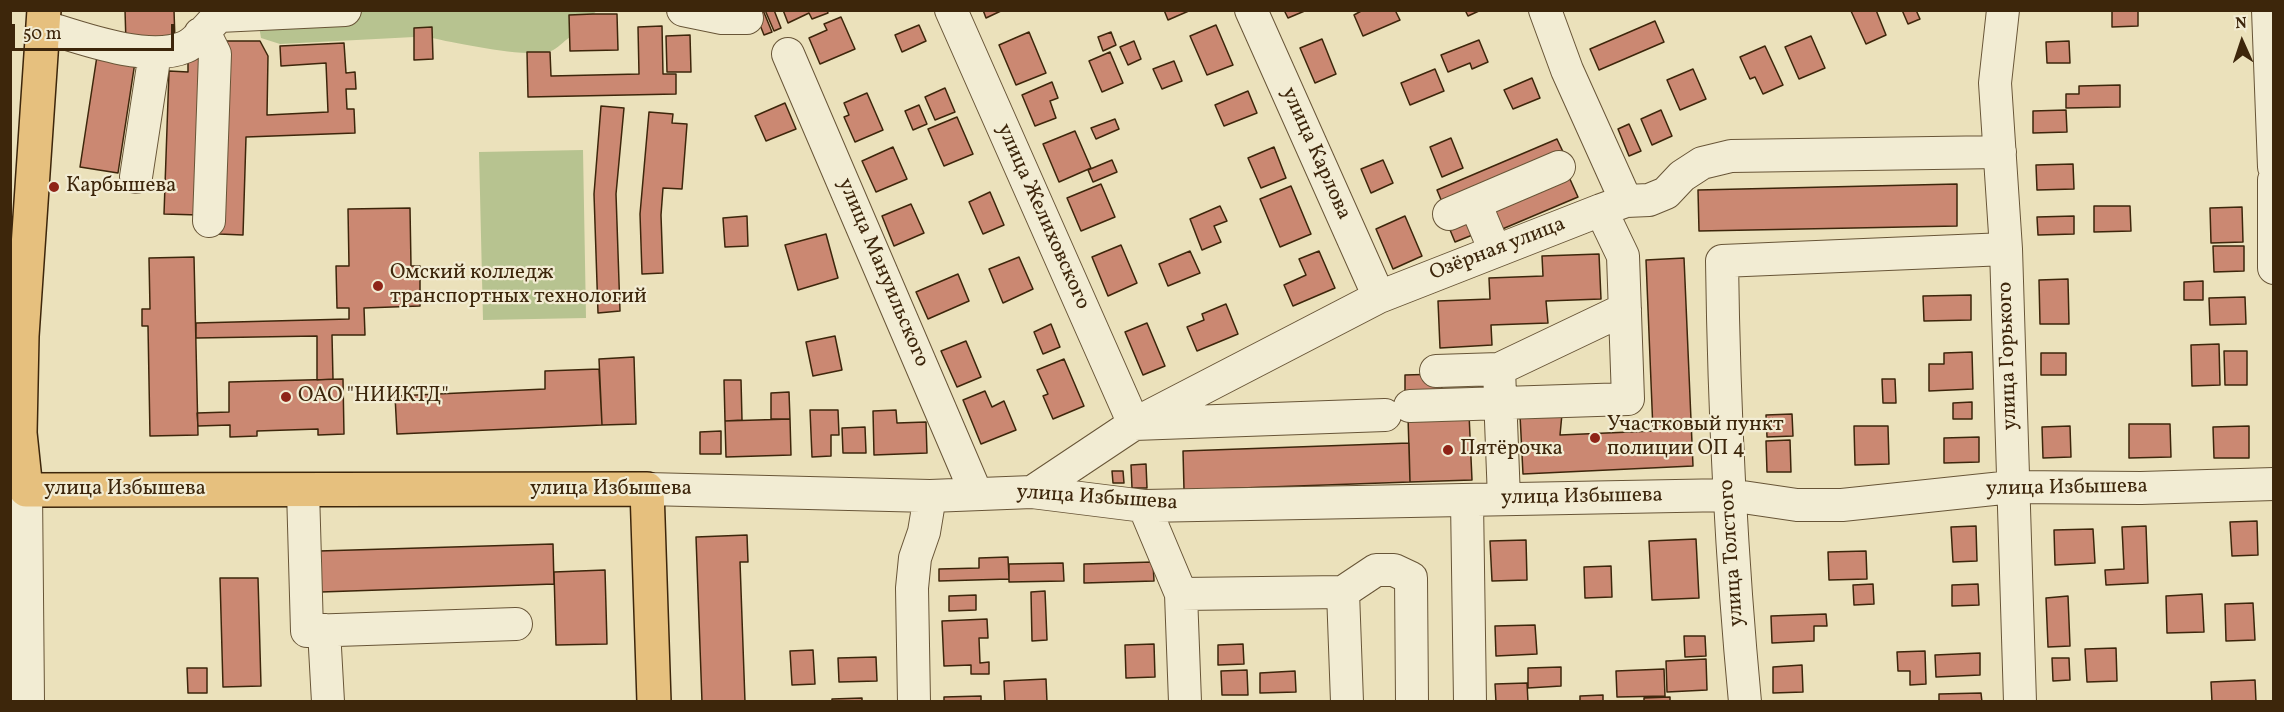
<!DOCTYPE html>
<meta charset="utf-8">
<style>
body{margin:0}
#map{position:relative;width:2284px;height:712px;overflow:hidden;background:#ebe1bb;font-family:Vollkorn,serif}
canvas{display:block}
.frame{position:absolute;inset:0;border:12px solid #3d260b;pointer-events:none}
.north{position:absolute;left:2212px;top:12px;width:60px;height:60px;-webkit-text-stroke:4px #f2ecd3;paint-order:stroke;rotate:357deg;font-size:16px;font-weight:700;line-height:24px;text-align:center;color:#3d260b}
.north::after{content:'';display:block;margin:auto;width:21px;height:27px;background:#3d260b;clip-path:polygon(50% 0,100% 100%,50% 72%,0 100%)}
.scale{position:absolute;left:12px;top:24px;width:162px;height:27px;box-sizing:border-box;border:3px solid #3d260b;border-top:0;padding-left:8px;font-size:18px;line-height:21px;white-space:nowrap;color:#3d260b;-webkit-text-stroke:4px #f2ecd3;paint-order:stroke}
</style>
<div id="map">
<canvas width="2284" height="712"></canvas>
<div class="frame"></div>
<div class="north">N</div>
<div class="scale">50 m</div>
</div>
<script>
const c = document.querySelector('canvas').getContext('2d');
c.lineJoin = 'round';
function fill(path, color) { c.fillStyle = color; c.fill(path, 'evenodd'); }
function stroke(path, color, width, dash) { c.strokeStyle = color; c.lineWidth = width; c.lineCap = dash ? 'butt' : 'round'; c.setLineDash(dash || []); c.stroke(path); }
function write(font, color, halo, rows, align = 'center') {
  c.font = font + ' Vollkorn,serif'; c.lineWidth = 4.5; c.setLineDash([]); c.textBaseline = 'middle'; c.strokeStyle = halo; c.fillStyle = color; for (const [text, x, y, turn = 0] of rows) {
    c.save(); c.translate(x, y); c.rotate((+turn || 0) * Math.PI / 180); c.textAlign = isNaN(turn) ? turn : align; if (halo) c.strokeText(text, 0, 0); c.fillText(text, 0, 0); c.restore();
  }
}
fill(new Path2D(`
 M262 10 597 11 593 14 569 15 570 37C564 41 557 49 551 51 531 59 455 43 432 38V27L414 28V37L280 44 261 38 259 26Z
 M583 150 586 318 483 320 479 152Z`), '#b7c390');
const building = new Path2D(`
 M125 10H174L175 41 126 43Z
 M754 10H763L772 32 764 35Z
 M765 10H774L781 28 774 31Z
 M783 10H827L828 13 812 19 809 13 788 23Z
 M983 10H1003L986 18Z
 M1164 10H1191L1168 20Z
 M1284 10H1307L1288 18Z
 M1363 10H1395L1400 20 1363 36 1354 15Z
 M1465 10H1481L1468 16Z
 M1876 10 1886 35 1866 44 1851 11Z
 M1902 10H1916L1920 19 1908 24Z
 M2112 10H2138V26L2112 27Z
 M593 14H617L618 50 570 51 569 15Z
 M841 17 855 49 820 64 809 38 827 30 824 24Z
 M1655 21 1664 42 1599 70 1590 49Z
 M919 25 926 41 902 52 895 35Z
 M1216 25 1233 65 1207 75 1190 36Z
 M662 26 663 74H676V94L528 97 527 52H550L551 76 639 74 638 27Z
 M432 27 433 59 414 60V28Z
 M1029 32 1046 73 1016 85 999 45Z
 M1111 32 1116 45 1103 51 1098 37Z
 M690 35 691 72H667L666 36Z
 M1811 36 1825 68 1799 79 1785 47Z
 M1322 39 1336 74 1315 83 1300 48Z
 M1479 40 1488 62 1472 69 1470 63 1448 72 1441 55Z
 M226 41H260L268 56 267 115 328 112 326 63 281 66 280 46 344 43 346 73 355 72 356 89H346L347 109H354L355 133 246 137 243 235 219 234Z
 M1134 41 1141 59 1128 65 1120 47Z
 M2069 41 2070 63H2047L2046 42Z
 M1765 46 1783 85 1763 94 1755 77 1750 79 1740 57Z
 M1110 52 1123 83 1102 92 1089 61Z
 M97 56 135 62 118 173 80 167Z
 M188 58 204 59 199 215 164 214 169 71 188 72Z
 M1174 61 1182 81 1162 89 1153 69Z
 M1435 69 1444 91 1410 105 1401 83Z
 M1693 69 1706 99 1680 110 1667 80Z
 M1532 78 1540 98 1513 109 1504 90Z
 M1052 82 1058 98 1050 101 1056 118 1035 126 1022 95Z
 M2120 85V107L2066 108V94H2079V86Z
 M945 88 955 112 935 120 925 97Z
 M1248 91 1257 113 1224 126 1215 105Z
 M867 93 883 130 855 142 844 117 849 115 844 103Z
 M785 103 796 129 766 141 755 116Z
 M919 105 927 124 913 130 905 111Z
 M601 106 624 108 616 194 620 311 598 313 594 194Z
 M1661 110 1672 136 1652 145 1641 119Z
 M2066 110 2067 132 2033 133V111Z
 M649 112 673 114 672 123 687 124 682 189 663 188 661 215 663 273 642 274 640 214Z
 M957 117 973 154 944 166 928 129Z
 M1115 119 1119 129 1096 139 1091 128Z
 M1629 124 1641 151 1629 156 1618 129Z
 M1075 131 1091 168 1059 182 1043 144Z
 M1451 138 1463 168 1442 177 1430 147Z
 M1557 139 1565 156 1444 207 1437 190Z
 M893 147 907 179 876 192 862 161Z
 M1274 147 1286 178 1261 188 1248 158Z
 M1112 160 1117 172 1093 182 1088 170Z
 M1383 160 1393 183 1371 193 1361 169Z
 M2073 164 2074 189 2037 190 2036 165Z
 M1569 177 1578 197 1500 230 1492 210Z
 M1101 184 1115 217 1081 231 1067 198Z
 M1957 184V226L1699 231 1698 190Z
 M1291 186 1311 234 1280 247 1260 199Z
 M990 192 1004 225 983 234 969 202Z
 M911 204 924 233 894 246 882 216Z
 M1220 206 1227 221 1214 226 1221 242 1202 250 1190 219Z
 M2094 206H2130L2131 231 2094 232Z
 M2242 207 2243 242 2211 243 2210 208Z
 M410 208 411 266H420V306L364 308 365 335H332L333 379 317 380V336L196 338V323L349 319V308H337L336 266H349L348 209Z
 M747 216 748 246 725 247 723 218Z
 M1405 216 1422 256 1393 269 1376 229Z
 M2074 216V234L2038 235 2037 217Z
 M1467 217 1475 234 1455 242 1448 225Z
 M826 234 838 278 798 290 785 245Z
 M1121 245 1137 283 1108 296 1092 257Z
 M2213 246H2244V271L2214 272Z
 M1190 251 1200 273 1168 286 1159 264Z
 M1319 251 1335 288 1293 306 1284 285 1306 275 1299 259Z
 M1599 254 1601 299 1546 301 1548 323 1491 325 1492 345 1440 348 1438 301 1490 299 1489 278 1543 276 1542 256Z
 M194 257 198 435 150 436 148 326H142V309H150L149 258Z
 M1019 257 1033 289 1003 303 989 269Z
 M1684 258 1693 466 1523 474 1520 415 1562 414 1560 435 1653 431 1646 260Z
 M958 274 969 301 928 319 916 292Z
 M2068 279 2069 324H2040L2039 280Z
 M2203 281V300H2184V282Z
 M1971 295V320L1924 321 1923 296Z
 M2245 297 2246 324 2210 325 2209 298Z
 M1226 304 1238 334 1197 351 1187 327 1204 320 1202 314Z
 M1147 323 1165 366 1143 375 1125 332Z
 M1051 324 1060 347 1043 354 1034 332Z
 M835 336 842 370 813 376 806 342Z
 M966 341 981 377 957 387 941 351Z
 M2219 344 2220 385 2192 386 2191 345Z
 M2224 351H2247V385H2225Z
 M1972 352 1973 389 1929 391V364H1944V353Z
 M2041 353H2066V375H2041Z
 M634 357 636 424 602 425 599 359Z
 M1064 359 1084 406 1053 419 1043 396 1048 394 1037 370Z
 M599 369 602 425 397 434 395 396 545 389V371Z
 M1441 374 1442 390 1405 392V375Z
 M343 379 344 434 318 435V429L257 431V436L230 437V425L198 426 197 413 229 412V382Z
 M1882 379H1895L1896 403H1883Z
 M724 380H741L742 420 725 421Z
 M985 391 992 407 1004 401 1016 430 981 444 963 400Z
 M789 392 790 419H771V393Z
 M1972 402V419H1953V403Z
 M810 410H838L839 435H831V456L812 457Z
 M896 410 897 423 926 422 927 453 874 455 873 411Z
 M1469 414 1472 480 1410 482 1408 417Z
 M1792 414 1793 436 1767 437 1766 415Z
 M790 419 791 455 726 457 725 421Z
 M2129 424H2170L2171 457 2129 458Z
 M1854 426H1888L1889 464 1855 465Z
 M2070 426 2071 457 2043 458 2042 427Z
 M2249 426V458H2214L2213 427Z
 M865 427 866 453H843L842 428Z
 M721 431V454H700V432Z
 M1979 437V462L1944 463V438Z
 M1790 440 1791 472H1767L1766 441Z
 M1409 443 1410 482 1184 490 1183 451Z
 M1146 464 1147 488H1132L1131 465Z
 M1112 471H1123L1124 483H1113Z
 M2257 521 2258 555 2232 556 2230 522Z
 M1976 526 1977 561 1953 562 1951 527Z
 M2146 526 2148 583 2106 585 2105 570 2124 569 2122 527Z
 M2093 529 2095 563 2055 565 2054 530Z
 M747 535 748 562H740L745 702H702L696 537Z
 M1696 539 1699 598 1652 600 1649 541Z
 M1526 540 1527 580 1492 581 1490 541Z
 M553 544 554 584 321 592 319 551Z
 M1866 551 1867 579 1829 580 1828 552Z
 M1008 557 1009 579 939 581V569L979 568V558Z
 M1153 562 1154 581 1084 583V564Z
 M1063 563 1064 581 1009 582V564Z
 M1611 566 1612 597 1585 598 1584 567Z
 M605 570 607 644 556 645 554 572Z
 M220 578H258L261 686 223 687Z
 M1873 584 1874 604 1854 605 1853 585Z
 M1978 584 1979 605 1952 606V585Z
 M1045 591 1047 640 1032 641 1031 592Z
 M2202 594 2204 632 2167 633 2166 596Z
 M976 595V610L949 611V596Z
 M2068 596 2070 646 2048 647 2046 598Z
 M2253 603 2255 640 2226 641 2225 604Z
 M1826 614 1827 626H1814V641L1772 643 1771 616Z
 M987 619 988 638H979L980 663 989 662V674H971V665L944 666 942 621Z
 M1535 625 1537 654 1496 656 1495 626Z
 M1684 636H1705L1706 656 1685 657Z
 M1154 644 1155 677 1126 678 1125 645Z
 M1243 644 1244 664 1218 665V645Z
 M2116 648 2117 681 2087 682 2085 649Z
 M813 650 815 684 792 685 790 651Z
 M1925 651 1926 684 1910 685V671H1898L1897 652Z
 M1980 653V675L1936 677 1935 655Z
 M876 657 877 681 839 682 838 658Z
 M2052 658H2069L2070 680 2053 681Z
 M1706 659 1707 690 1667 692 1666 661Z
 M1802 665 1803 692 1773 693V667Z
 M1561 667V686L1528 688V668Z
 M187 668H207V693H188Z
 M1664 669 1665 696 1617 697 1616 671Z
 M1247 670 1248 695H1222L1221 671Z
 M1295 671 1296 692 1260 693V673Z
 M1046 679 1047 702H1005L1004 681Z
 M2255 680 2256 702H2212L2211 682Z
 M1527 683 1528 702H1496L1495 684Z
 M1981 693 1982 702H1939V694Z
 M1603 695V702H1580V696Z
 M981 696V702H944V697Z
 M1670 697V702H1644V698Z
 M862 698V702H832V699Z`);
fill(building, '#cb8872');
stroke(building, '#3d260b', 1.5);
const minor = new Path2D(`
 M683 10 722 18H747
 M951 10 1134 424 1385 415
 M1251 10 1379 297
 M1545 10 1567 70 1626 201
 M2003 10 1995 83 2006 249 2020 702
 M2268 10 2274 167
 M45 27C81 38 148 63 185 47 197 42 209 25 219 16L345 10
 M200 34 208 40 215 54 209 221
 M788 54 976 493
 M136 177 155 53
 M2274 180V268
 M1475 203 1495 251
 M1449 214 1559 167
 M1499 369 1625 309
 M1436 371 1499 369 1504 499
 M1410 406 1628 399 1623 256 1601 210
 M647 489 930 496 1032 492 1144 506 1729 495 1797 505H1842L2012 487 2141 488 2274 484
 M26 490 28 702
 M303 490 307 631 516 624
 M1032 492 1134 424 1379 297 1601 210 1626 201 1649 200 1666 193 1682 176 1702 163 1731 156 2000 152
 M1467 501 1470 702
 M1144 506 1181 594 1185 702
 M1343 592 1347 702
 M1181 594 1343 592 1376 570H1394L1411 578 1412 702
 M324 630 328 702
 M914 702 912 588 915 558 924 532 930 496
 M1745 702C1731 555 1724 409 1722 261L2006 249`);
const major = new Path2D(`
 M44 10 22 336 20 433 26 490 647 489 654 702`);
stroke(minor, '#685537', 34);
stroke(major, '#3d260b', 36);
stroke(minor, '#f2ecd3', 32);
stroke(major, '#e6c07e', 33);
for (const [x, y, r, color] of [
 [54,187,6,"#8f2418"],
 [378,286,6,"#8f2418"],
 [286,397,6,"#8f2418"],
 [1595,438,6,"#8f2418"],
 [1448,450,6,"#8f2418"]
]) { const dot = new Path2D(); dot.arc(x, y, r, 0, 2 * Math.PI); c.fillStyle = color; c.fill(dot); stroke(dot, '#f2ecd3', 2); }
write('21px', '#3d260b', '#f2ecd3', [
 ["улица Карлова",1315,154,66],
 ["улица Желиховского",1042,217,66],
 ["Озёрная улица",1498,250,-21],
 ["улица Мануильского",882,273,67],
 ["улица Горького",2009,356,-92],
 ["улица Избышева",2067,489,-1],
 ["улица Избышева",125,490],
 ["улица Избышева",611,490],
 ["улица Избышева",1582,498,-1],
 ["улица Избышева",1097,499,4],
 ["улица Толстого",1733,553,-94]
]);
write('21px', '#3d260b', '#f2ecd3', [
 ["Карбышева",66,187],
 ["Омский колледж",390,274],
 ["транспортных технологий",390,298],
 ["ОАО \"НИИКТД\"",298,397],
 ["Участковый пункт",1607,426],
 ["полиции ОП 4",1607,450],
 ["Пятёрочка",1460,450]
], 'left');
</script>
